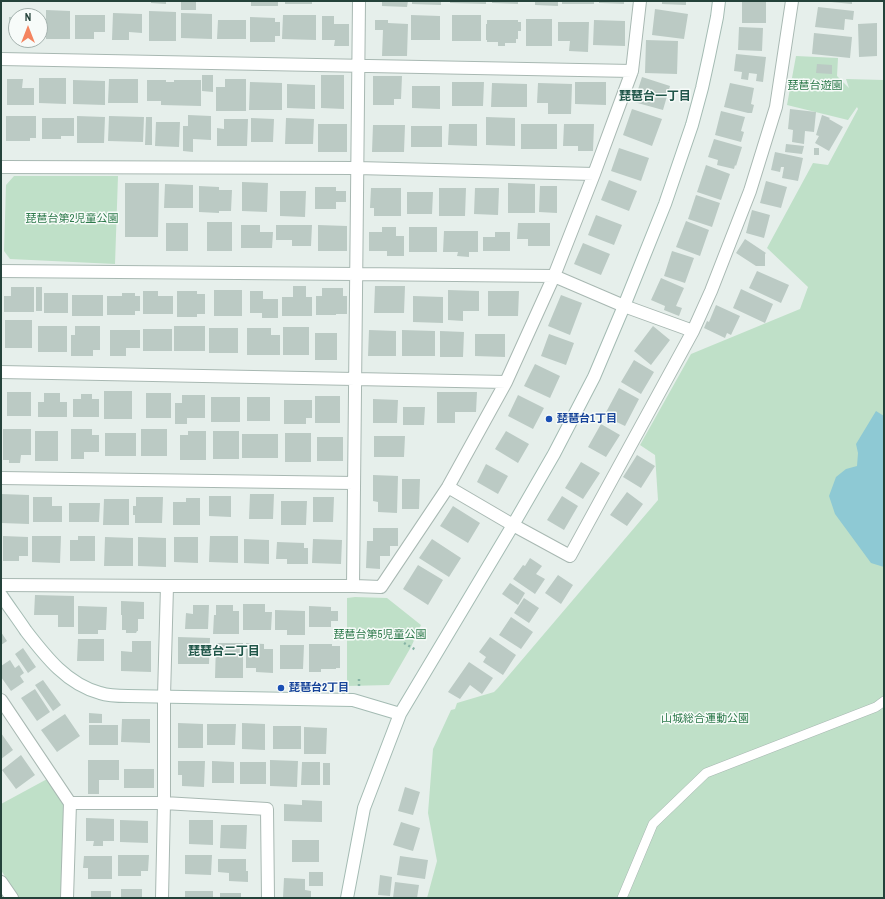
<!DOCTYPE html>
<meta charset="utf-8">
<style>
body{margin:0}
#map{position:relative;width:885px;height:899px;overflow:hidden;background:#e6efeb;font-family:"Archivo Narrow",sans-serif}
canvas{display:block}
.frame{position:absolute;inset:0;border:2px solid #24423a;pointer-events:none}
.north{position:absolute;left:8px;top:8px;width:40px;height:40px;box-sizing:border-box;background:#f7fbf9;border:1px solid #a3b1ad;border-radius:50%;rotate:0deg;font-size:11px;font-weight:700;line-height:16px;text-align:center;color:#24423a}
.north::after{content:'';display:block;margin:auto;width:14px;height:18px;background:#f4845f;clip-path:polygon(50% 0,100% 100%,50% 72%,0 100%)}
</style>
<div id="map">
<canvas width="885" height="899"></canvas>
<div class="frame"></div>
<div class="north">N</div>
</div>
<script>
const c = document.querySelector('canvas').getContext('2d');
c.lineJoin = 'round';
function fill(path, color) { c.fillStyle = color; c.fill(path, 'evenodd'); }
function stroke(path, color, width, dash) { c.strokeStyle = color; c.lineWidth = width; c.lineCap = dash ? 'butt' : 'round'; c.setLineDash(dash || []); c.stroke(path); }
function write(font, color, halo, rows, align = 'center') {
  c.font = font + ' "Archivo Narrow","Noto Sans JP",sans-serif'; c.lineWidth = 3; c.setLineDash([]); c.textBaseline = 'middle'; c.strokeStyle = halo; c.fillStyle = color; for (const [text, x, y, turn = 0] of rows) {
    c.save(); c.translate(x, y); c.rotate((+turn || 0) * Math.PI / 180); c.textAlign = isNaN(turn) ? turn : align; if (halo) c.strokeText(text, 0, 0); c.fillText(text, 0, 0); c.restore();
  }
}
fill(new Path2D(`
 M796 56 838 58 837 76 849 88 846 79 884 80V898H427L437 861 428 813 433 749 451 710 455 709 457 703 494 692 498 688 658 500 655 455 640 445 691 354 800 309 808 287 767 248 813 163 828 165 858 109 857 107 848 120 787 105Z
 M14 176H118L115 264 10 259 4 251 6 185Z
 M355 597 387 598 421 625 411 647 389 685 347 686V598Z
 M49 778 66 803 63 898H18L1 870V804Z`), '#bfe0c8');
fill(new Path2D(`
 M876 411 884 416V567L871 563 835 514 829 496 836 477 846 469 857 466 858 453 856 444Z`), '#8ec9d4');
fill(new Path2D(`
 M151 1H166V4L151 3Z
 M181 1H196V10H181Z
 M251 1H278V6H251Z
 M285 1H312V4H285Z
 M382 1H408L407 7 382 6Z
 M412 1H441V5L412 4Z
 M450 1H486V4L450 3Z
 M492 1H518V4L492 3Z
 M535 1H558V6L535 5Z
 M562 1H594V4H562Z
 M599 1H624V4L599 3Z
 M662 1H686V5L662 4Z
 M742 1H766V23H742Z
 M831 1H852V4L831 2Z
 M818 7 854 11 853 20 845 19 844 30 815 27Z
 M655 9 688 14 684 39 652 35Z
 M46 10 70 11V39H46Z
 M149 11 176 12V41H149Z
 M113 13 142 14V33L129 32V40H112Z
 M181 13 212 14V39L181 38Z
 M75 15H105V32H94V39H75Z
 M283 15H316V40L282 39Z
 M411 15 440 16V40H411Z
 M452 15H481V41H452Z
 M322 16H334V24H349V46H334L335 40H322Z
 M9 17H16V35H9Z
 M250 17 275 18V22H280V36H275V42H250Z
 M526 19H552V46H526Z
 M218 20H246V39H217Z
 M375 20H388V23L408 24 407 56H382L383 30H375Z
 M487 20H518V22H521V31H518V39H516V43H505V46H498V42H487V40H486V24H487Z
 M594 20 625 21V46L593 45Z
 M558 22H589L588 52 569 51 570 41H558Z
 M877 23V56L859 57 858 24Z
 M739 27 763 28 762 51 738 50Z
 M814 33 852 37 850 58 812 54Z
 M646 40 678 41 677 74 645 73Z
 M736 54 766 57 763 82 756 81 757 74 749 73 748 80 741 79 742 72 734 71Z
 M817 64 832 65V74L816 73Z
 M202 75H213V92L202 91Z
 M321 75H344V109L321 108Z
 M373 76H402L401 99H394V105H373Z
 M642 77 670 86 663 110 634 102Z
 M39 78H66V104L39 103Z
 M7 79H23L22 88H34V105H7Z
 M109 79H138V103H108Z
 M225 79H246V111H216V87H225Z
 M73 80 105 81V105L73 104Z
 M147 80H166V82H174V80H201V106L161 105V101H147Z
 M250 82 282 83V110H249Z
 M452 82H484L483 106H452Z
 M575 82H606V105L575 104Z
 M492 83 527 84V107H491Z
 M538 83 572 84 571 114H548V103H537Z
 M730 83 754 88 751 104 754 105 752 113H748L724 107Z
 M287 84 315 85V109L287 108Z
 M412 86H440V109L412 108Z
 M632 109 662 119 652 146 623 135Z
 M790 109 816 112 814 132 805 131 804 144 792 142 793 130 788 129Z
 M721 111 745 117 741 131 744 132 741 142 715 135Z
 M188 115 211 116V140L193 139V152L183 151V126H188Z
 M822 115 830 118 829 119 843 127 829 151 815 143 819 136 816 135Z
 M6 116H36V138H30V141H6Z
 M77 116 105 117 104 143H77Z
 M109 116 144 117 143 142 108 141Z
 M146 117H152V145H145Z
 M486 117 515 118V146L486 145Z
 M42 118H74V136H61V139H42Z
 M251 118 274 119 273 142H251Z
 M286 118 314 119 313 144H285Z
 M224 119H248L247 146H217V128L224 129Z
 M156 122H180L179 147 155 146Z
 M318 124H347V152H318Z
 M449 124H477V146L448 145Z
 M521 124H557V149H521Z
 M564 124H594L593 151H578V146H563Z
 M373 125H405L404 152H372Z
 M411 126H442V147H411Z
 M714 139 742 147 736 166 735 165 734 169 717 165 718 160 708 157Z
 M786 144 804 146 802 154 785 152Z
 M619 148 649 158 641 181 611 171Z
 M814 148H819V155H814Z
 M775 152 803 158 798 181 782 178 784 167H781L780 172 771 170Z
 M706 165 730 174 721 200 697 192Z
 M609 180 637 191 629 211 601 200Z
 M766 181 787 187 781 208 760 203Z
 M242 182 268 183 267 212 242 211Z
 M125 183H159L158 237H125Z
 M508 183 535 184V213H508Z
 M165 184 193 185V208H164Z
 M199 186 219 187V190H232L231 211H219V213L199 212Z
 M540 186H557V213L539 212Z
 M315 187H336V191H346V202H336V209H315Z
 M371 188H401V216H374V208H370Z
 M439 188H466L465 216H439Z
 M475 188H499L498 215 474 214Z
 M280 191H306L305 217 280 216Z
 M407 192H433L432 214H407Z
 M696 195 720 203 712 227 688 219Z
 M752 210 770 215 764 238 746 233Z
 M596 215 622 225 614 245 588 235Z
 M686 221 709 230 700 256 676 247Z
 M207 222H232V251H207Z
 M166 223H188V251H166Z
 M518 223H550V246H528V239H517Z
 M241 225H260V232H273L272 248H241Z
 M276 225H312L311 246H292V240H276Z
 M318 225 347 226V251H318Z
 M382 227H396V236H404V256H387V251H369V232H382Z
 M409 227H437V252H409Z
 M444 231H478V252H469V257L457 256 458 252H443Z
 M495 232H510V251H483V237H495Z
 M745 239 766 253 765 254V266H756L736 253Z
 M583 243 610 254 601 275 574 264Z
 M672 251 694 258 685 283 664 276Z
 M757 271 789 285 781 303 749 288Z
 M661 278 684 288 676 306 682 308 679 316 664 310 665 306 651 300Z
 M293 286H306V297H312V316H282V297H293Z
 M375 286H405L404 313H374Z
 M11 287H34V312H4V296H11Z
 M36 287H42V311H36Z
 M322 288H343V296H347V314H336V315H316V296H322Z
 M741 289 773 304 765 323 733 308Z
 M214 290H242V316H214Z
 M448 290 479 291V311H463V321L448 320Z
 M143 291H158V296H173V314H143Z
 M177 291H197V294H205V314H197V317H177Z
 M250 291H263V299H278V318H262V313H250Z
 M488 291H519L518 316H488Z
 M44 293H68V313H44Z
 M122 293H135V296H140V311H135V315H107V296H122Z
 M72 295H103V316H72Z
 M561 295 582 303 570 335 548 326Z
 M413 296 443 297V323L413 322Z
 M716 305 740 316 731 335 727 333 725 338 704 328 707 321 709 322Z
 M5 320H32V348H5Z
 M38 326H67V352H38Z
 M75 326H100V350H93V356H71V335H75Z
 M174 326H205V351H174Z
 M653 326 670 340 651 365 634 351Z
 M283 327H309V355H283Z
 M209 328H238V353H209Z
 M247 328H271V335H280V355H247Z
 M143 329H172V351H143Z
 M110 330H140V348H126V356H110Z
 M369 330 396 331V356H368Z
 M402 330 435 331V356H402Z
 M440 331 464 332 463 357H440Z
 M315 333H337V360H315Z
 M475 334H505V357L475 356Z
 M549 334 574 343 566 365 541 356Z
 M634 360 654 372 641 394 621 382Z
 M535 364 560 376 550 398 524 386Z
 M619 388 639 399 625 426 604 416Z
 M104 391H132V419H104Z
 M7 392H31V416H7Z
 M437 392H477L476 412H455V423H437Z
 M44 393H60V402H67V417H38V402H44Z
 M146 393H171V418H146Z
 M81 394H92V399H99V417H73V399H81Z
 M182 395H205V418H187V424H175V403H182Z
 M518 395 544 408 533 429 508 416Z
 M315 396H340V423H315Z
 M211 397H240V422H211Z
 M247 397H270V421H247Z
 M373 399 398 400 397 423H373Z
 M284 400H312V418H306V424H284Z
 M403 407H425L424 425H403Z
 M601 424 620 435 606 457 588 447Z
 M3 429H31V455H21L20 463H9V460H3Z
 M71 429H92V435H99V452H84V459H71Z
 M141 429H167V456H141Z
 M35 431H58V461H35Z
 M188 431H206V460H180V435H188Z
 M213 431H239V459H213Z
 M506 431 529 444 518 463 495 449Z
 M105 433H136V456H105Z
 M285 433H311V462H285Z
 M242 434H278V458H242Z
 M374 436H405L404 457H374Z
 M317 437H343V461H317Z
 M637 455 655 466 641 488 623 477Z
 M581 462 600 473 583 499 565 488Z
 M486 464 508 476 498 494 477 482Z
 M373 475 398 476 397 513 378 512V502L373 501Z
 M402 479H420L419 509H402Z
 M627 492 643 504 627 526 610 515Z
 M1 494 29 495V524L1 523Z
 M250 494H274L273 519H249Z
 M209 496H231V517L209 516Z
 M562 496 578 506 564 530 547 520Z
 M33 497H52V506H62V522H33Z
 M136 497H163L162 523H135V515H133V506H136Z
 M313 497H334L333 522H313Z
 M186 498H200V525H173V502H186Z
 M104 499H129V525H103Z
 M281 501H307L306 525H281Z
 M69 503H100L99 522H69Z
 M453 506 480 523 468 543 440 526Z
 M373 528H398V546H390V556H380V569L366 568 367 541H373Z
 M3 536 28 537V556H19V561H3Z
 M32 536H61L60 563 32 562Z
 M78 536H95V561H70V540H78Z
 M210 536H238V563L209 562Z
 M105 537 133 538V566H104Z
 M138 537 166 538V567L138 566Z
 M174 537H198V563L174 562Z
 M244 539 269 540V564L244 563Z
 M313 539 342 540 341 564 312 563Z
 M432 539 461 558 449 577 419 558Z
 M277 542 304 543V548H308V564H287V559H276Z
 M530 558 542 566 536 574 545 579 535 594 513 579 523 565 525 566Z
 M418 565 443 580 428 605 403 589Z
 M558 575 573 585 561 604 545 593Z
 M510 583 525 593 518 605 502 594Z
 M35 595 74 596V627H58V615H34Z
 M524 598 539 608 529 623 514 613Z
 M121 601 144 602V619H138V631H137L136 633H126V630H122V615H121Z
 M243 604H265V612H272L271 630H243Z
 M193 605H209L208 629H185L186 613 193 614Z
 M216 605H233V611H239V634H213L214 615H216Z
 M78 606 107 607 106 630H98V634H78Z
 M309 606 331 607V611H338V621H331V627H309Z
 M275 610 305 611V635H287V630H275Z
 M511 617 533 632 521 649 499 635Z
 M1 632 7 641 1 645Z
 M178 637 210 638 209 664H178Z
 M490 637 516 655 503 675 483 662 486 657 479 652Z
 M78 639H104V661H77Z
 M132 641H151V672L121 671V651L132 652Z
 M216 643H243V678H215Z
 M246 643 264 644V649H273V673L256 672V668H246Z
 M309 644H332V646H340V668H336V669H321V672H309Z
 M280 645H304L303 669H280Z
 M23 648 36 667 28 673 15 654Z
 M10 660 15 668 19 665 24 673 20 676 24 682 11 691 1 677V666Z
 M469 662 493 678 482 694 470 685 460 699 448 692Z
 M43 680 61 705 53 711 35 685Z
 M35 689 50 712 37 721 21 698Z
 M89 713 102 714V723H89Z
 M65 714 80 736 57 752 41 730Z
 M122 719H150V743L121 742Z
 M178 723 203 724V748H178Z
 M242 723 265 724V750L242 749Z
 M207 724H236L235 745H207Z
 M89 725H118V745H89Z
 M273 726H301V749H273Z
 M304 727 327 728 326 754H304Z
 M1 733 13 750 1 759Z
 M21 755 35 775 16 789 2 770Z
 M88 760H119V780H99V794H88Z
 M270 760 298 761 297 787 270 786Z
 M178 761H205L204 787 182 786V775H178Z
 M212 761 234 762V783H212Z
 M240 762H266V784H240Z
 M302 762H320V785H301Z
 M323 763H330V785H323Z
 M124 769H154V788H124Z
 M405 787 420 792 413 815 398 811Z
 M302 800 322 801V822L284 821V804L302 805Z
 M86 818 114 819V841H103V846H93L94 841H86Z
 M120 820 148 821V843L120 842Z
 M189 820H213V845L189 844Z
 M401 822 420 828 413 851 393 845Z
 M221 825H247L246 849 220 848Z
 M292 840H319V862H292Z
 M118 855H149L148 871H141V876H118Z
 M185 855H212L211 875 185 874Z
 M84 856H112V879H88V868H83Z
 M400 856 428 860 425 879 397 875Z
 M218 859H246V871H248V882L229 881V873L218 872Z
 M309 872H323V886H309Z
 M380 875 392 877 390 896 378 895Z
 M284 878 305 879V890L311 891V898H283Z
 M395 882 419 885 417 898H393Z
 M121 889H142V898H121Z
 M91 891H111V898H91Z
 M185 891H213V898H185Z
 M220 893H241V898H220Z`), '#bbcac4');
const lane = new Path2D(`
 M622 898 653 824 706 773 876 707 884 701`);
const street = new Path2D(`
 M1 59 632 71
 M1 167 357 168 594 174
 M1 271 356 274 554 276 624 306 693 331
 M1 372 506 382
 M1 478 354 483
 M448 487 513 525 570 556 693 331 711 291 750 191 776 107 792 1
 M1 585 167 586H354L381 587 448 487 506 382 554 276 594 174 632 71 640 1
 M353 586 359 1
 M1 700 70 803 67 898
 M70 803H164L267 809 268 898
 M1 882 12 898
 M162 898 164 803V696L167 586`);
const secondary = new Path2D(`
 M1 595C9 607 18 619 26 631 46 657 67 684 100 693 109 696 119 696 128 696L353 700 400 714
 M347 898 364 808 400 714 513 525 554 454 594 377 624 306 665 204 692 125 702 88 709 56 717 17 719 1`);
stroke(lane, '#a8b8b2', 10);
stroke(street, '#a8b8b2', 14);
stroke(secondary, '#a4bbb3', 14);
stroke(new Path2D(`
 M404 643 416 650
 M359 679V686`), '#86b3a5', 2.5, [2, 3]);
stroke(lane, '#fff', 9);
stroke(street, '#fff', 12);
stroke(secondary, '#fff', 12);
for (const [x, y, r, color] of [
 [549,419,4,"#1a4fb4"],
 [281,688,4,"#1a4fb4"]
]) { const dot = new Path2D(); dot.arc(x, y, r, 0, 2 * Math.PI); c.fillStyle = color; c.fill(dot); stroke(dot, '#f7fbf9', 1.5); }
write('11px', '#2d7a4b', '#f7fbf9', [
 ["琵琶台遊園",815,86],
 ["琵琶台第2児童公園",72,219],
 ["琵琶台第5児童公園",380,635],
 ["山城総合運動公園",705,719]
]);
write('bold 11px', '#164399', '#f7fbf9', [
 ["琵琶台1丁目",557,419],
 ["琵琶台2丁目",289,688]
], 'left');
write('bold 12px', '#1f5548', '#f7fbf9', [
 ["琵琶台一丁目",655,97],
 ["琵琶台二丁目",224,652]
]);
</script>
